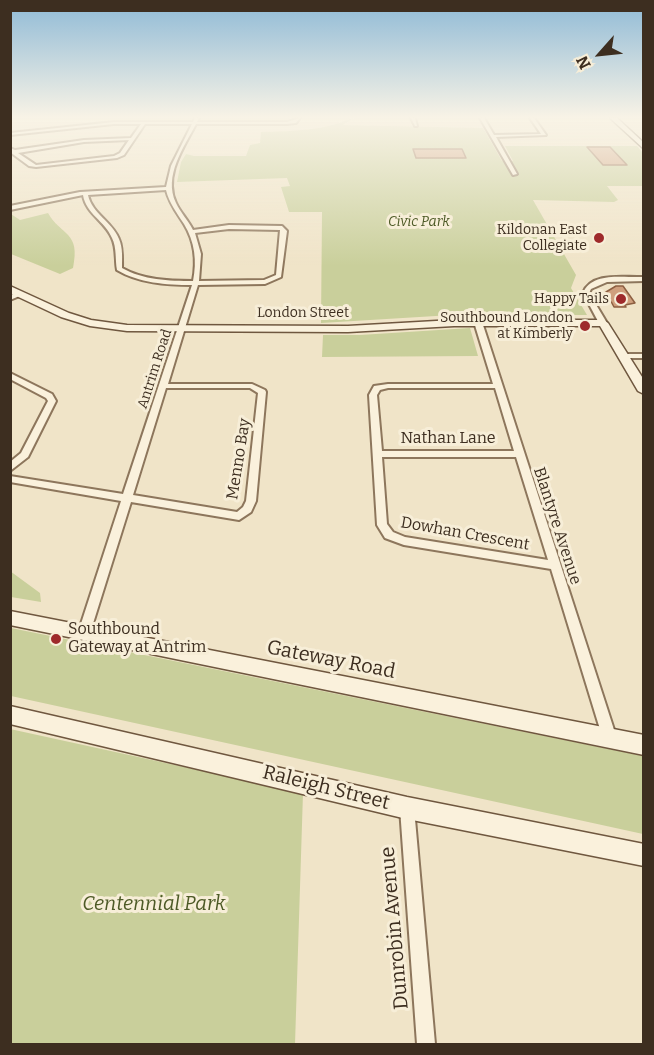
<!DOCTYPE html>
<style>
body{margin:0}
#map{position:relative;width:654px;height:1055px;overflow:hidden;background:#f0e4c8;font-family:Bitter,serif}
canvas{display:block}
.frame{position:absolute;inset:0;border:12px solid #3d2e20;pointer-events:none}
.north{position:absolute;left:570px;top:24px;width:60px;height:60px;-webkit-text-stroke:4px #f7eed8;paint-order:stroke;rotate:243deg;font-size:16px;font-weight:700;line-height:24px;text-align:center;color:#3d2e20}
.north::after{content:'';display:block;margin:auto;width:21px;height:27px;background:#3d2e20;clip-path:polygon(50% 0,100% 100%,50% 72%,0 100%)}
</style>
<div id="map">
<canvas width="654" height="1055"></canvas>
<div class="frame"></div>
<div class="north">N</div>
</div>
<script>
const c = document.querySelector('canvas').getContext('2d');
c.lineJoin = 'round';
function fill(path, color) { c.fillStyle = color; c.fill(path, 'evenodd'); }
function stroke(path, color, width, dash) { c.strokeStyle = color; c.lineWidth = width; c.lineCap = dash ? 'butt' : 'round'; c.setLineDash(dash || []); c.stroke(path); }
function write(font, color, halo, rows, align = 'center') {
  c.font = font + ' Bitter,serif'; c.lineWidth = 6; c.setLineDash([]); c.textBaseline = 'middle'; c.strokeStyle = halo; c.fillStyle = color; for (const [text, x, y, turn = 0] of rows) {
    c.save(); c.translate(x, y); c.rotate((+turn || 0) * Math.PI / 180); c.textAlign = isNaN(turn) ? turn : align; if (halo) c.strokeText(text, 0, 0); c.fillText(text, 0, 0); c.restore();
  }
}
fill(new Path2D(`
 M352 118H354L343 125 483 128 502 161H513L505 146H637L643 153V186H607L618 200 614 202 533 200 576 275 571 288 587 315H452L321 323 322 212H289L281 187 290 186 287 178 177 182 181 162 186 154 194 156H246L250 145 260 143 261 132C292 131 324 131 352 118Z
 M48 213C61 236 81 231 73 268L60 274 11 254V214L20 220Z
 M470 328 478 356 322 357 323 335H360Z
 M10 571 40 593 41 602 11 597Z
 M11 628 643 756V834L11 696Z
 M10 729 303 793 295 1044H11Z`), '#c9cf9b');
const building = new Path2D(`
 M587 147H610L627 165H603Z
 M413 149H462L466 158H416Z
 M616 286H623L635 303 625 305 626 307H614L606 292Z`);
fill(building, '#cf9f7d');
stroke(building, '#8d5f41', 1.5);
const street = new Path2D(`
 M195 118H199L197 122H287L300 118 296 123 287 124H196C184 147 163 176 176 203 180 212 188 220 193 230L229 225 282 226 287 231 281 277 265 284 198 285 168 384H252L265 390 266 392 256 501 251 512 239 520 131 502 90 633 88 637 84 638 80 637 78 633 121 501 10 482V476L123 494 192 285C166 285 139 283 117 270 115 260 117 248 112 238 105 221 86 214 83 195L10 210V206L80 192 166 187 171 166 192 124H145L124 155 117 158 36 167 29 166 10 152V148L15 150 84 140 131 138 141 124H114L10 135V133L114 122H193ZM129 140 120 153 114 156 36 165 18 153 84 142ZM166 190C169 203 177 213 184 224 195 242 197 261 193 281 169 281 143 280 122 268 122 258 123 248 119 239 112 221 92 214 88 195ZM229 229 280 230 276 275 264 280 199 281 201 254 195 233ZM166 388H250L258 393 246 501 243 507 237 512 133 495Z
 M411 118H415L417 126H415Z
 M480 118H484L494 135 541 134 530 118H534L546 135 496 137 517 174 513 175Z
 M637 277H644V281L607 282 591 289 589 293 607 323 600 325 583 293C591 273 619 277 637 277Z
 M20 292 22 293V295L10 300V295Z
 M475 320 482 322 617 739 615 744 610 746 605 744 603 739 551 569 404 545 385 538 377 525 369 395 374 386 388 384H493L474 322ZM388 388H495L514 451H382L377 395 380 390ZM382 457H516L548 560 405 537 393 532 387 524Z
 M620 354H644V358H620Z
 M10 373 52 394 56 401 28 457 10 471V462L21 453 48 401 46 398 10 379Z
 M407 801 412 803 414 808 435 1044H417L400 808 402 803Z`);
const secondary = new Path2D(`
 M610 118H617L644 143V149Z
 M10 286 69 313 91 320 127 325 348 326 454 320H603L608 323 644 380V394L638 391 600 326H454L348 332 127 331 90 326 61 317 10 293Z
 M10 611 644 735V755L10 625Z
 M10 706 407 797 644 844V866L407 819 10 724Z`);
stroke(street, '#8d765c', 4);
stroke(secondary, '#6f573f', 3);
fill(street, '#faf1dc');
fill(secondary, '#faf1dc');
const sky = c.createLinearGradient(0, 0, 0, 266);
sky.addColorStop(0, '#8fbad6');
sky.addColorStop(0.44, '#f8f3e6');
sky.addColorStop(1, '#f8f3e600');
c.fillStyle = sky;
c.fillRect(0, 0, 654, 266);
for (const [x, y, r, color] of [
 [599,238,6,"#9e2a2b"],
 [621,299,6,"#9e2a2b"],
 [585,326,6,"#9e2a2b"],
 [56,639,6,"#9e2a2b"]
]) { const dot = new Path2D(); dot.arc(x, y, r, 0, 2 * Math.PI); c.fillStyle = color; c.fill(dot); stroke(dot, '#f7eed8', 2); }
write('italic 14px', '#4d5a26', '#f7eed8', [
 ["Civic Park",419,222]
]);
write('14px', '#3d2e20', '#f7eed8', [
 ["Kildonan East",587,230],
 ["Collegiate",587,246],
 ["Happy Tails",609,299],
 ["Southbound London",573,318],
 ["at Kimberly",573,334]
], 'right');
write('14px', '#3d2e20', '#f7eed8', [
 ["London Street",303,313],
 ["Antrim Road",155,369,-72]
]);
write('16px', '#3d2e20', '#f7eed8', [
 ["Nathan Lane",448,439],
 ["Menno Bay",239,459,-81],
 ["Blantyre Avenue",557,526,72],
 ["Dowhan Crescent",465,534,10]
]);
write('16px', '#3d2e20', '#f7eed8', [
 ["Southbound",68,630],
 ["Gateway at Antrim",68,648]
], 'left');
write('20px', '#3d2e20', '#f7eed8', [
 ["Gateway Road",331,660,11],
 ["Raleigh Street",326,788,14],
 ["Dunrobin Avenue",395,928,-95]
]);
write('italic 20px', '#4d5a26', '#f7eed8', [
 ["Centennial Park",154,904]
]);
</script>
